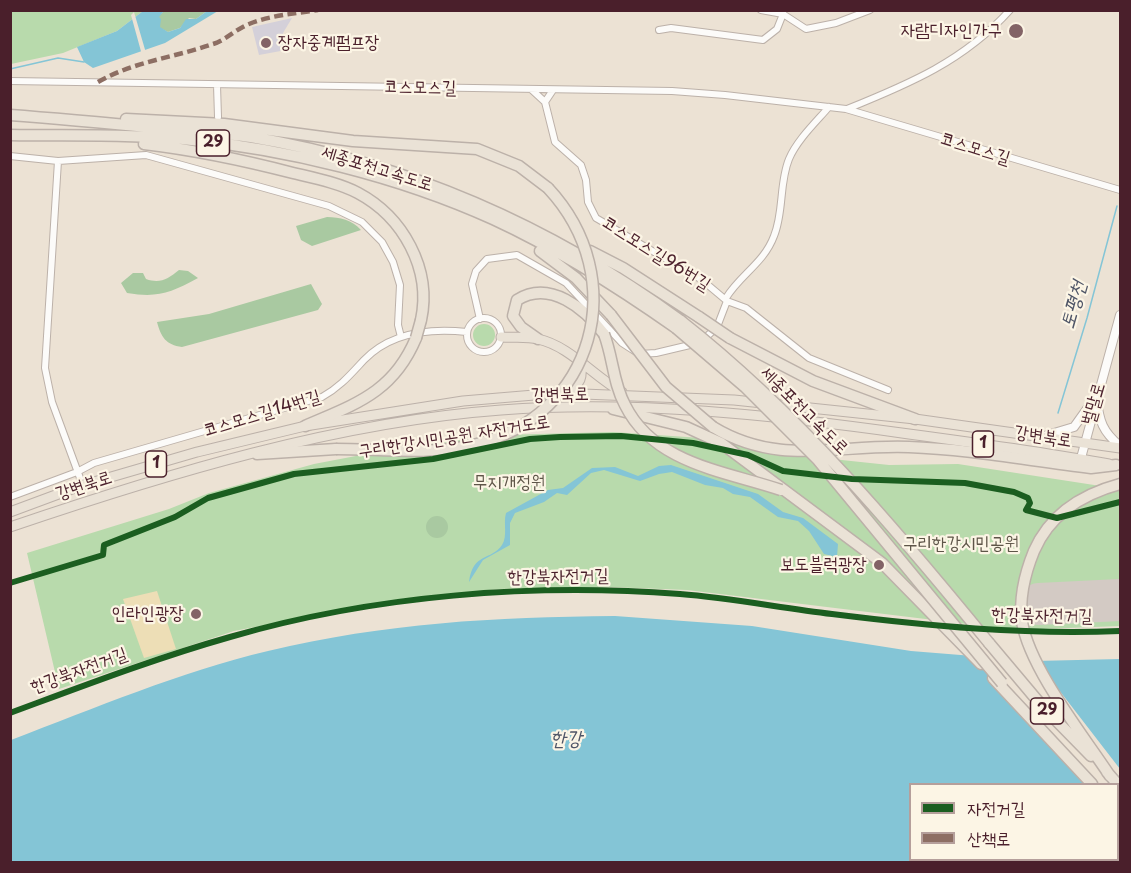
<!DOCTYPE html>
<meta charset="utf-8">
<style>
body{margin:0}
#map{position:relative;width:1131px;height:873px;overflow:hidden;background:#ece2d4;font-family:"Playpen Sans","Poor Story",sans-serif}
canvas{display:block}
.frame{position:absolute;inset:0;border:12px solid #4a1f2b;pointer-events:none}
.legend{position:absolute;left:909px;top:783px;width:210px;height:78px;box-sizing:border-box;background:#fcf5e5;border:2px solid #b59f9b;margin:0;padding:8px 10px;list-style:none;font-size:18px;color:#4a1f2b}
.legend li{display:flex;align-items:center;gap:12px;height:30px}
.legend b{width:30px;border:2px solid #b59f9b}
</style>
<div id="map">
<canvas width="1131" height="873"></canvas>
<div class="frame"></div>
<ul class="legend">
<li><b style="height:8px;background:#1b5e20"></b>자전거길</li>
<li><b style="height:8px;background:#8d6e63"></b>산책로</li>
</ul>
</div>
<script>
const c = document.querySelector('canvas').getContext('2d');
c.lineJoin = 'round';
function fill(path, color) { c.fillStyle = color; c.fill(path, 'evenodd'); }
function stroke(path, color, width, dash) { c.strokeStyle = color; c.lineWidth = width; c.lineCap = dash ? 'butt' : 'round'; c.setLineDash(dash || []); c.stroke(path); }
function write(font, color, halo, rows, align = 'center') {
  c.font = font + ' "Playpen Sans","Poor Story",sans-serif'; c.lineWidth = 4.5; c.setLineDash([]); c.textBaseline = 'middle'; c.strokeStyle = halo; c.fillStyle = color; for (const [text, x, y, turn = 0] of rows) {
    c.save(); c.translate(x, y); c.rotate((+turn || 0) * Math.PI / 180); c.textAlign = isNaN(turn) ? turn : align; if (halo) c.strokeText(text, 0, 0); c.fillText(text, 0, 0); c.restore();
  }
}
fill(new Path2D(`
 M292 18 283 33 286 50 259 55 252 27Z`), '#d4d0d9');
fill(new Path2D(`
 M11 11H143L117 31 63 53 11 64Z
 M473 335a11 11 0 1 1 22 0a11 11 0 1 1-22 0Z
 M613 432 731 440 775 453 889 465 958 464 1120 489V626L1016 630 687 590 609 587 499 589 401 599 234 631 59 689 27 553 169 509 209 493 314 464 403 447 500 435Z`), '#b8daac');
fill(new Path2D(`
 M164 11H207L196 19 189 18 180 28 168 32 160 28 158 17Z
 M327 217C340 217 352 220 361 230L312 246 301 240 296 226Z
 M179 270 188 271 198 278C170 293 158 298 127 293L121 283 133 273H143L146 279C160 284 168 279 179 270Z
 M311 284 322 304 318 310 182 347C166 345 161 337 157 322L209 314Z
 M426 527a11 11 0 1 1 22 0a11 11 0 1 1-22 0Z`), '#a9c9a1');
fill(new Path2D(`
 M157 591 176 649 144 658 123 599Z`), '#eddeb6');
fill(new Path2D(`
 M143 11H164L159 17 161 19 160 27 168 32 180 28 186 19H196L207 11H218L165 43 93 68 84 62 77 47 117 31Z
 M671 465 758 494 783 512 803 518 838 544 837 557 824 554 809 531 798 521 778 517 750 497 733 494 723 488 705 485 672 472 659 474 640 481 604 470 591 473 567 495 557 493 544 502 515 513 510 523V545L483 560 469 582C473 552 491 561 502 545 508 536 503 523 506 513L548 490 563 488 592 468 615 467 638 476 659 466Z
 M615 616 752 626 911 651 1035 661 1120 659V862H11V740C95 708 180 672 268 651 386 623 494 617 615 616ZM910 784H1118V860H910Z`), '#84c5d6');
fill(new Path2D(`
 M134 12 146 53 142 55 131 15Z
 M974 653 1040 658 1052 681 1120 769V827L1118 823V784H1086Z`), '#ece2d4');
stroke(new Path2D(`
 M75 11 83 10
 M10 69 58 58 84 62
 M1058 413 1087 318 1117 206`), '#84c5d6', 1.5);
stroke(new Path2D(`
 M1039 604 1120 600`), '#d3cac4', 42);
const minor = new Path2D(`
 M783 11V14L806 29 836 23 870 10
 M659 30 671 28 763 40 777 29 783 14 761 10
 M10 81 672 91 725 95 846 109 1120 190
 M217 85 218 117
 M532 90 545 102 553 90
 M545 102 555 142 581 165 586 180 588 202 596 218 702 280 727 301 746 308 809 358 888 390
 M847 109C909 84 964 61 1010 10
 M10 156 58 161 146 155 329 206 362 222 382 242 393 262 400 285 398 325 401 337
 M58 161 45 368 52 402 80 478
 M467 335a17 17 0 1 1 34 0a17 17 0 1 1-34 0Z
 M480 319 472 284 476 271 487 259 517 255 566 283 622 343 639 354 656 353 694 344
 M703 340 717 327 727 301 726 298C740 275 764 263 774 236 784 212 779 183 789 159 797 140 816 122 829 107
 M10 497 77 472 94 463 322 397C340 387 350 375 364 360 391 332 430 328 467 332`);
const tertiary = new Path2D(`
 M1097 400C1099 421 1103 432 1120 446
 M1044 436 1074 427 1094 399
 M1081 458 1120 315`);
const trunk = new Path2D(`
 M501 337C513 338 526 336 538 339 570 346 594 377 622 392
 M565 391C581 386 584 376 579 361
 M10 512 80 486 197 452 305 426 463 401 558 393 734 400 915 419 1120 448
 M10 527C166 474 337 422 501 410 637 400 774 415 909 434 976 443 1043 452 1109 464`);
const motorway = new Path2D(`
 M10 115C63 119 116 124 169 129 196 132 224 133 251 137 410 164 551 226 681 321
 M126 119 224 124 353 141 477 149 519 166 548 188
 M10 135C68 136 126 134 183 139 287 149 398 176 493 219 558 249 618 287 676 328
 M144 144C195 150 243 160 293 173 314 178 339 183 358 193 403 217 432 269 421 320
 M540 251 576 278 611 315
 M590 251 623 268 699 317
 M730 338 813 381 915 419
 M538 339 521 327 513 316 517 300C550 279 585 309 604 334
 M613 409 686 427 721 443 882 563 981 664
 M305 426C355 404 393 393 416 338
 M713 427C779 467 837 444 909 447 969 449 1031 461 1091 468L1116 465
 M257 454 336 449
 M989 643 1042 706 1091 756
 M993 678 1092 784
 M1107 772 1120 787
 M1110 776C1083 735 1030 669 1022 622 1019 598 1025 573 1034 551 1050 514 1083 494 1120 484
 M1118 812 1120 815`);
stroke(minor, '#bcb1a9', 8);
stroke(tertiary, '#bcb1a9', 10);
stroke(trunk, '#bcb1a9', 11);
stroke(motorway, '#bcb1a9', 13);
stroke(minor, '#fcfbf9', 6);
stroke(tertiary, '#fcfbf9', 8);
stroke(trunk, '#eae2d6', 9);
stroke(motorway, '#eae2d6', 10);
const motorwayBridge = new Path2D(`
 M611 315 666 387 713 427
 M699 317 730 338
 M681 321C798 413 895 528 989 643
 M676 328 745 387 818 460 1002 683
 M604 334C613 357 613 383 625 405 654 464 725 471 781 490
 M416 338 421 320
 M336 449C380 449 430 455 473 445 595 417 632 278 548 188`);
stroke(motorwayBridge, '#bcb1a9', 13, []);
stroke(motorwayBridge, '#eae2d6', 10);
stroke(new Path2D(`
 M98 82C135 61 173 58 213 44 226 40 236 29 249 24 271 15 294 14 318 10`), '#8d6e63', 4.5, [9, 4.5]);
stroke(new Path2D(`
 M10 583 103 555 104 545 175 517 208 498 294 474 433 459 530 439 560 437 621 436 693 443 748 455 783 471 852 479 965 483 1014 492 1028 498 1030 503 1026 510 1057 518 1120 502
 M10 713C83 686 156 658 230 637 375 595 531 583 680 594 731 598 781 608 832 614 928 626 1023 635 1120 631`), '#1b5e20', 6);
for (const [x, y, r, color] of [
 [1016,31,8,"#836366"],
 [266,43,6,"#836366"],
 [879,565,6,"#836366"],
 [196,614,6,"#836366"]
]) { const dot = new Path2D(); dot.arc(x, y, r, 0, 2 * Math.PI); c.fillStyle = color; c.fill(dot); stroke(dot, '#fcf5e5', 2); }
for (const [x, y, w] of [
 [213,143,33],
 [983,444,21],
 [156,464,21],
 [1047,711,33]
]) { const box = new Path2D(); box.roundRect(x - w / 2, y - 13, w, 26, 4.5); c.fillStyle = '#fcf5e5'; c.fill(box); stroke(box, '#4a1f2b', 1.5); }
write('bold 16px', '#4a1f2b', null, [
 ["29",213,143],
 ["1",983,444],
 ["1",156,464],
 ["29",1047,711]
]);
write('18px', '#4a1f2b', '#fcf5e5', [
 ["자람디자인가구",1002,31],
 ["장자중계펌프장",278,43,"left"],
 ["보도블럭광장",867,565],
 ["인라인광장",184,614]
], 'right');
write('18px', '#4a1f2b', '#fcf5e5', [
 ["코스모스길",420,88,1],
 ["코스모스길",975,149,17],
 ["세종포천고속도로",377,169,17],
 ["코스모스길96번길",656,254,32],
 ["강변북로",560,395,-1],
 ["벌말로",1094,404,-74],
 ["세종포천고속도로",804,411,45],
 ["코스모스길14번길",262,414,-17],
 ["구리한강시민공원 자전거도로",454,437,-9],
 ["강변북로",1043,437,9],
 ["강변북로",84,486,-18],
 ["한강북자전거길",558,577,-1],
 ["한강북자전거길",1042,616,1],
 ["한강북자전거길",79,671,-20]
]);
write('18px', '#5e5548', '#fcf5e5', [
 ["무지개정원",509,483],
 ["구리한강시민공원",961,544]
]);
write('italic 20px', '#4f5567', '#fcf5e5', [
 ["토평천",1074,305,-74],
 ["한강",566,739]
]);
</script>
